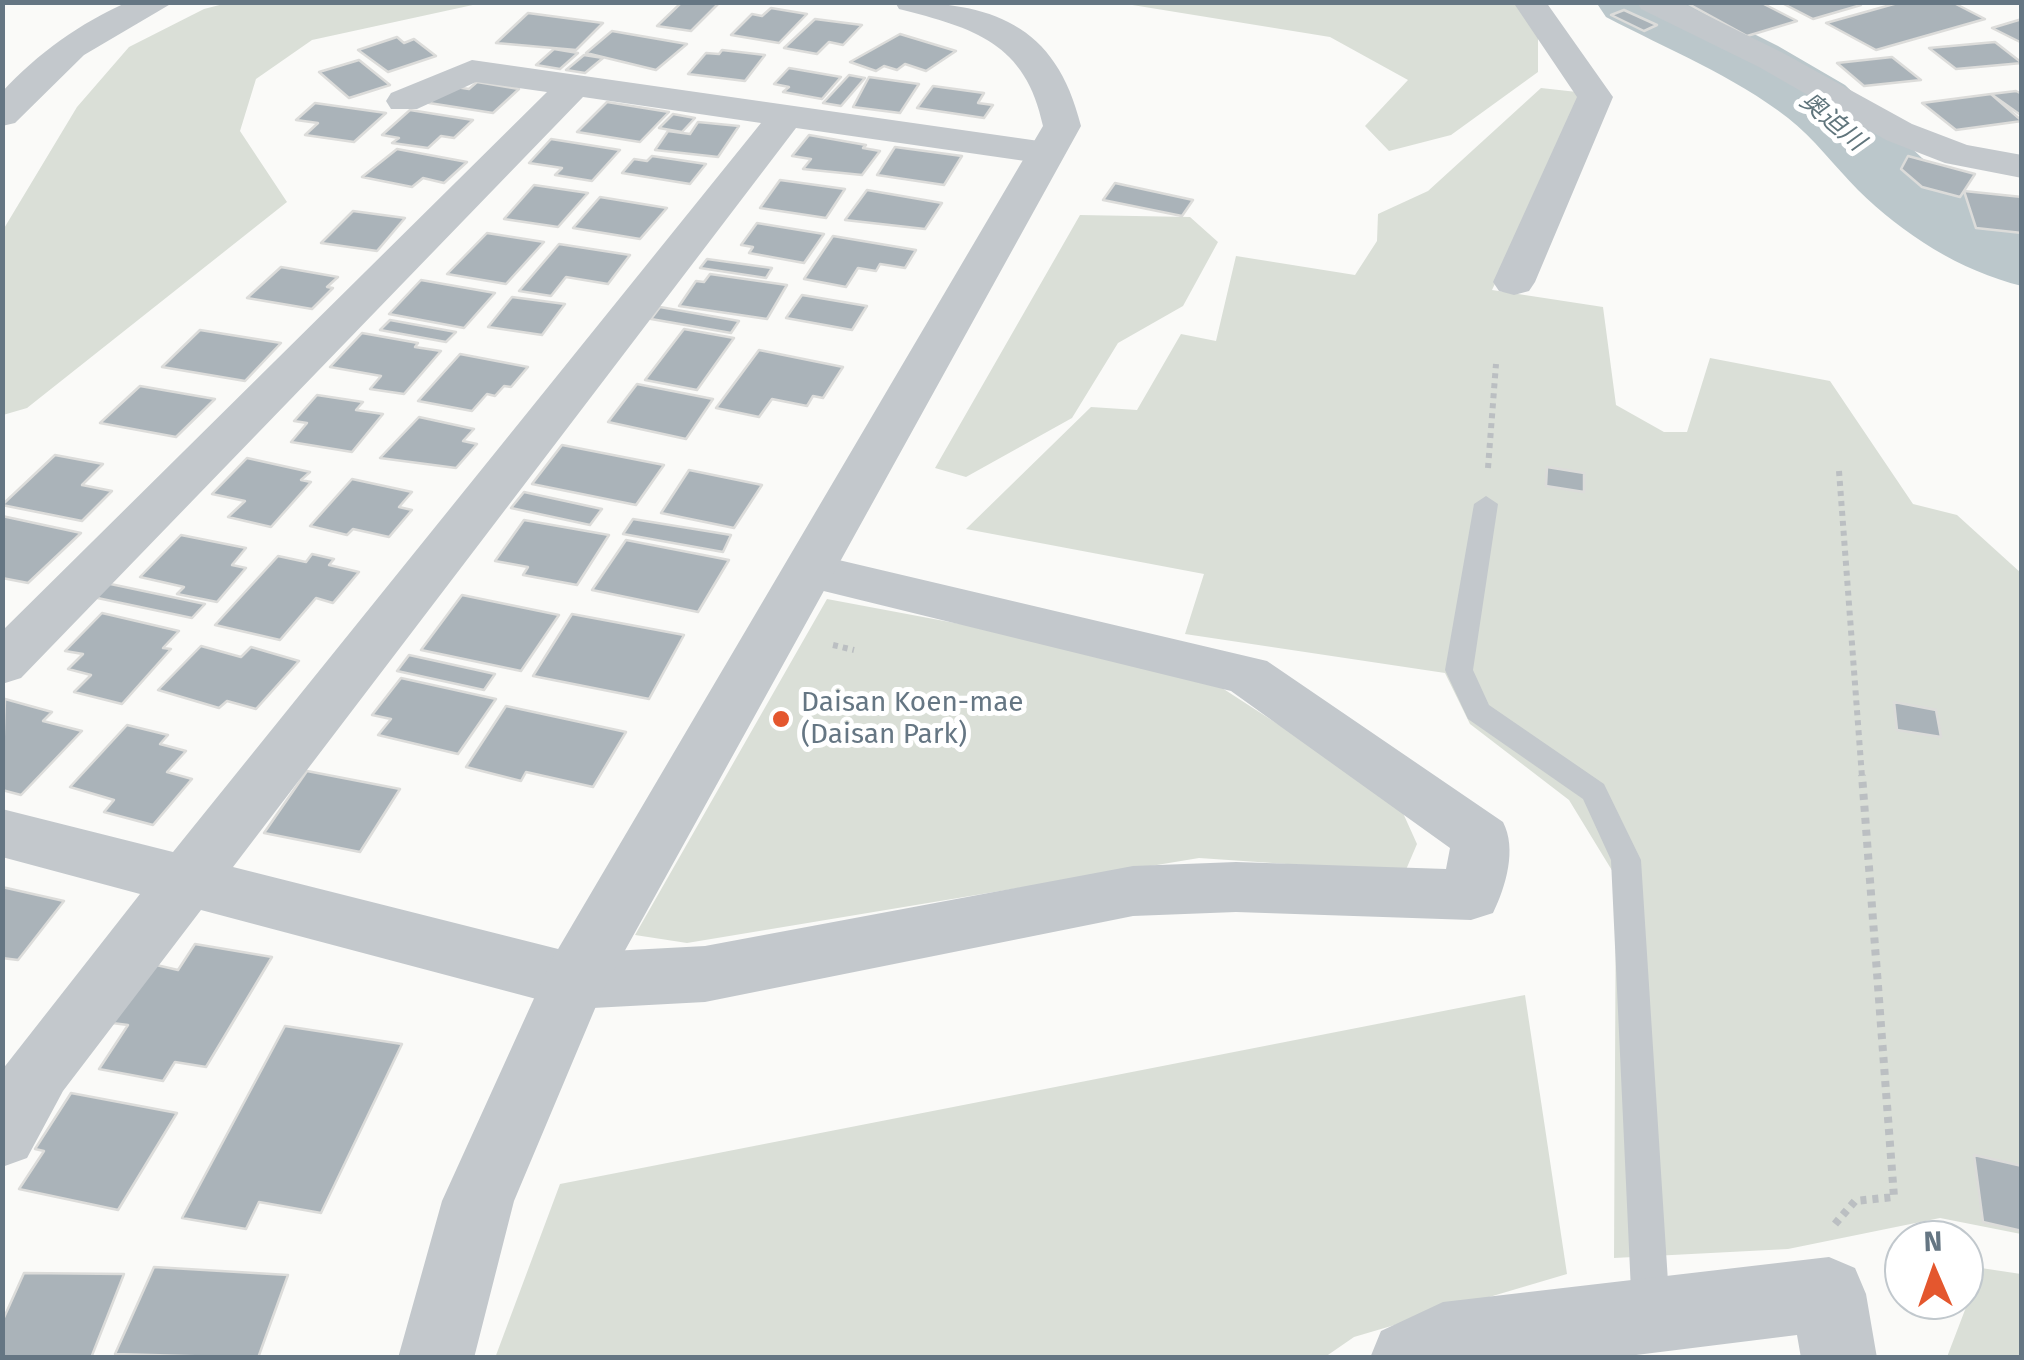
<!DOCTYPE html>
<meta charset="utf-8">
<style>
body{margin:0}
#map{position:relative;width:2024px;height:1360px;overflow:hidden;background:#fafaf8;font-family:"Fira Sans",sans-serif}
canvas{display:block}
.frame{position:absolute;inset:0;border:5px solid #657683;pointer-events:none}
.north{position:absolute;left:1884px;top:1220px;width:100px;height:100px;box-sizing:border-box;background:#fff;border:2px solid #c1c8cd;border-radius:50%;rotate:358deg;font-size:28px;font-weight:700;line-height:40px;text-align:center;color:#657683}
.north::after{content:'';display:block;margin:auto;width:35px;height:45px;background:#e4572e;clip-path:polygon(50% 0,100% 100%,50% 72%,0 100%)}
</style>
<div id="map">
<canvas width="2024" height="1360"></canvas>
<div class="frame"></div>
<div class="north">N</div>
</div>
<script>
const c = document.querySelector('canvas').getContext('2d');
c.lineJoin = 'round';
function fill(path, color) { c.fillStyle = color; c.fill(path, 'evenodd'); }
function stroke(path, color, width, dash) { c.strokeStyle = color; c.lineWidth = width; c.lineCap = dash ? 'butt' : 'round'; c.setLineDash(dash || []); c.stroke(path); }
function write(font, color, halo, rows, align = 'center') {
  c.font = font + ' "Fira Sans","Noto Sans JP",sans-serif'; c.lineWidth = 10; c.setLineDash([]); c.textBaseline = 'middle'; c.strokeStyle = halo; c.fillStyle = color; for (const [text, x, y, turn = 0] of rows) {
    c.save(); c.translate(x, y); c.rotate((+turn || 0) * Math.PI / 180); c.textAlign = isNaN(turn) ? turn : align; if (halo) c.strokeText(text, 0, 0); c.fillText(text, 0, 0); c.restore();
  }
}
fill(new Path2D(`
 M231 2 482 3 312 40 256 79 240 131 287 202 27 408 3 415V230L77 107 129 47 204 9Z
 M1120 3H1524L1538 25V72L1451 135 1389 151 1365 126 1408 80 1330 37Z
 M1541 88 1586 93 1492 290 1603 307 1616 405 1664 432H1687L1710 358 1830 381 1913 504 1957 515 2021 573V1234L1940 1218 1788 1249 1614 1258 1616 877 1569 800 1470 724 1445 673 1185 634 1204 574 966 529 1091 407 1137 410 1181 334 1216 341 1236 256 1355 275 1377 241 1378 214 1428 191Z
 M1080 215 1190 217 1218 242 1183 306 1118 343 1072 418 966 477 935 468Z
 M827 599 1003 632 1219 686 1398 802 1417 844 1405 872 1199 858 687 943 635 935Z
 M1525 995 1567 1274 1354 1337 1325 1357 495 1358 560 1184Z
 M1981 1268 2021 1274V1357H1947Z`), '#dadfd7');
fill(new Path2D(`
 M1596 2H1690L1778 46 1845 85 1922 158 1994 211 2022 224V286C1960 271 1903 234 1858 190 1835 167 1814 138 1788 118 1734 76 1667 49 1606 17Z`), '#bbc7cb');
const building = new Path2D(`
 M682 2H720L691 31 657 26Z
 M1685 2H1760L1797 21 1747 36Z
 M1780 2H1857L1861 5 1813 19Z
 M1901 2H1952L1985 19 1876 50 1826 23Z
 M771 8 807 14 779 43 731 35 752 14 762 16Z
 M1624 10 1657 25 1644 31 1611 15Z
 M528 13 603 23 576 50 496 43Z
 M815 19 862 25 843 45 829 42 817 54 784 48Z
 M2022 19V43L1992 28Z
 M612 31 687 44 656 70 586 53Z
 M900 34 956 51 926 71 905 64 897 70 884 66 876 71 850 62Z
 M397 37 404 43 414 39 436 56 388 72 358 50Z
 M1995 42 2022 63 1956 69 1929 48Z
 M554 49 578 53 560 69 536 65Z
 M722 50 765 55 745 81 688 74 706 53 719 54Z
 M584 55 603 58 585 73 566 70Z
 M1892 57 1921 80 1864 86 1837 63Z
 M359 60 390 85 349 98 319 72Z
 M789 68 841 77 822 99 783 92 789 87 774 84Z
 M849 75 865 78 841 106 823 103Z
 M869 77 919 84 900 113 853 107Z
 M477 82 519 89 493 113 429 103 449 86 469 89Z
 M933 86 984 93 978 103 993 105 984 118 917 108Z
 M2016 91 2022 94V116L1991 94Z
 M1991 94 2022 121 1956 130 1922 103Z
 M607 102 669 112 640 142 577 132Z
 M315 103 386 113 354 142 305 135 318 123 296 120Z
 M410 110 473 120 454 138 441 136 428 148 392 143 399 138 382 135Z
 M673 114 695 118 682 132 659 128Z
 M698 122 739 126 718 157 655 150 668 131 690 134Z
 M809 135 866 145 863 148 880 151 862 175 803 169 811 159 792 156Z
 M551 139 620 150 592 181 555 175 562 168 529 163Z
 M895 147 962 156 944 185 877 175Z
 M397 149 467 162 444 183 423 178 412 187 362 177Z
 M652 156 706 164 690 184 622 173 634 159 647 161Z
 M1908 156 1975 174 1960 197 1922 187 1901 169Z
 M780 180 845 189 826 218 760 208Z
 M1115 183 1193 200 1182 216 1103 200Z
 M534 185 588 193 558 227 504 219Z
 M867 190 942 203 925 229 845 220Z
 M1964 191 2022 197V233L1976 228Z
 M600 197 667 208 640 239 573 228Z
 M353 211 405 218 377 251 321 243Z
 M757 223 824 234 804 263 749 253 753 247 741 245Z
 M487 233 544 242 506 284 447 274Z
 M833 236 916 250 905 268 880 264 876 271 858 268 846 287 804 279Z
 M559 244 630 255 608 284 566 277 551 296 519 291Z
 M707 259 772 268 766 278 700 268Z
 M281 267 338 277 327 287 333 288 312 309 247 298Z
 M710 274 787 285 767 319 679 306 696 281 704 282Z
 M421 280 495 293 464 328 389 314Z
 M802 295 867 306 852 330 786 318Z
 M512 297 565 304 542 335 488 327Z
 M660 307 739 321 731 333 651 319Z
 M390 320 456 332 446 342 380 330Z
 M684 329 734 338 697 390 645 380Z
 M200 330 281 343 245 381 162 367Z
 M362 333 418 343 415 347 441 351 404 394 370 389 381 376 330 367Z
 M759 350 843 367 823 398 813 396 807 406 772 399 759 417 716 408Z
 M460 354 528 367 511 387 504 386 495 396 487 394 472 411 418 401Z
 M637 384 713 399 686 439 608 422Z
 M140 386 215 399 176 437 100 423Z
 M317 395 363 402 356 410 383 414 352 452 291 442 307 423 294 421Z
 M419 417 474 429 463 441 477 444 456 468 380 458Z
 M562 445 664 465 636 505 532 484Z
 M55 455 103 464 82 485 112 491 82 521 2 505Z
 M247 458 310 472 301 480 311 482 271 527 228 517 245 501 212 494Z
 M1547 467 1584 473V492L1546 486Z
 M689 470 762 485 734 528 661 513Z
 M352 479 412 492 399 507 412 510 389 537 353 529 347 535 310 526Z
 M524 492 602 509 590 525 511 508Z
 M2 516 81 533 28 583 2 578Z
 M633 519 731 535 723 552 623 534Z
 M524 520 609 535 577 585 523 575 528 567 495 561Z
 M181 535 246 548 232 565 246 568 217 602 177 594 184 587 140 577Z
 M626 540 729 560 698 612 592 590Z
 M312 554 334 559 329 565 359 572 333 603 316 598 280 640 215 625 278 556 306 562Z
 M101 582 205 604 192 618 88 596Z
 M462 595 559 615 521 671 421 650Z
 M102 613 179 631 163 648 171 649 122 704 74 692 91 675 68 669 83 654 65 651Z
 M572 614 684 635 649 699 533 676Z
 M201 646 241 657 251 647 299 661 256 709 227 701 219 708 158 690Z
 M409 655 495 674 484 690 397 671Z
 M401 678 496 699 458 754 378 735 391 719 372 715Z
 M5 699 52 712 43 721 82 731 21 795 2 790Z
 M1894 702 1936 710 1941 737 1897 730Z
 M506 706 626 732 593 787 526 772 521 781 466 767Z
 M127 725 168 735 160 744 186 751 167 772 192 779 153 825 104 812 114 800 70 787Z
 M307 771 400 789 360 852 264 833Z
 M2 887 64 901 18 960 2 958Z
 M195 944 272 957 206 1067 175 1062 163 1081 99 1069 128 1025 112 1023 152 964 178 970Z
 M285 1026 402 1044 321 1213 259 1202 246 1229 182 1218Z
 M71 1093 177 1113 118 1210 19 1189 44 1151 35 1149Z
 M1974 1155 2022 1166V1231L1983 1222Z
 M154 1267 288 1275 258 1358 115 1354Z
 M24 1273 124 1274 91 1358H2V1322Z`);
fill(building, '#aab3b9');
stroke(building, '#dcdcda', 2.5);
stroke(new Path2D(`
 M1488 468 1496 364
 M1839 471 1862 777
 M833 645 854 650`), '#bbbfc2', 6, [5, 5]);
stroke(new Path2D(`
 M1835 1224 1855 1201 1894 1197 1862 775`), '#bbbfc2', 8, [6, 6]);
fill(new Path2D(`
 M1486 496 1498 504 1473 670 1489 705 1604 784 1641 860 1670 1313 1664 1326 1651 1332 1638 1326 1632 1313 1611 860 1583 799 1468 719 1445 670 1474 504Z`), '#c3c8cc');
fill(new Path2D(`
 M1513 2H1546L1613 97 1535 282 1529 291 1514 295 1499 291 1493 282 1577 97Z
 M1637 2H1680L1783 53 1912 124 1967 145 2022 155V178L1945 163 1886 140 1759 67 1641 9Z
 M472 60 1046 142 1059 145 1065 153 1059 161 1046 164 796 128 233 867 574 953 705 946 1133 866 1236 862 1446 869 1450 848 1231 691 791 583 783 571 791 559 809 553 1267 661 1503 822C1517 849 1506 886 1493 913L1471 920 1236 912 1133 916 705 1002 574 1009 201 910 63 1091 27 1158 2 1167V1070L140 894 2 857V809L173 852 761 123 583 97 21 678 2 684V631L547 92 476 82 417 109H391L386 101 391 93Z
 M1829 1257 1855 1268 1866 1294 1877 1358H1801L1797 1335 1612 1358H1370L1381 1331 1443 1302Z`), '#c3c8cc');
fill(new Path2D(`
 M128 2H174L84 55 15 123 2 126V92C38 53 80 23 128 2Z
 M895 2C991 2 1056 23 1081 126L602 992 514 1201 474 1358H398L442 1201 551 961 1043 126C1026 43 974 28 899 9Z`), '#c3c8cc');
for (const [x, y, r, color] of [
 [781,719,10,"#e4572e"]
]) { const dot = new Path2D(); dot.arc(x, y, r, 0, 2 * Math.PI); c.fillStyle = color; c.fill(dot); stroke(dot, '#fff', 4); }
write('italic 25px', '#60757c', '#fff', [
 ["奥迫川",1832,122,40]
]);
write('28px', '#657683', '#fff', [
 ["Daisan Koen-mae",801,703],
 ["(Daisan Park)",801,735]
], 'left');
</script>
